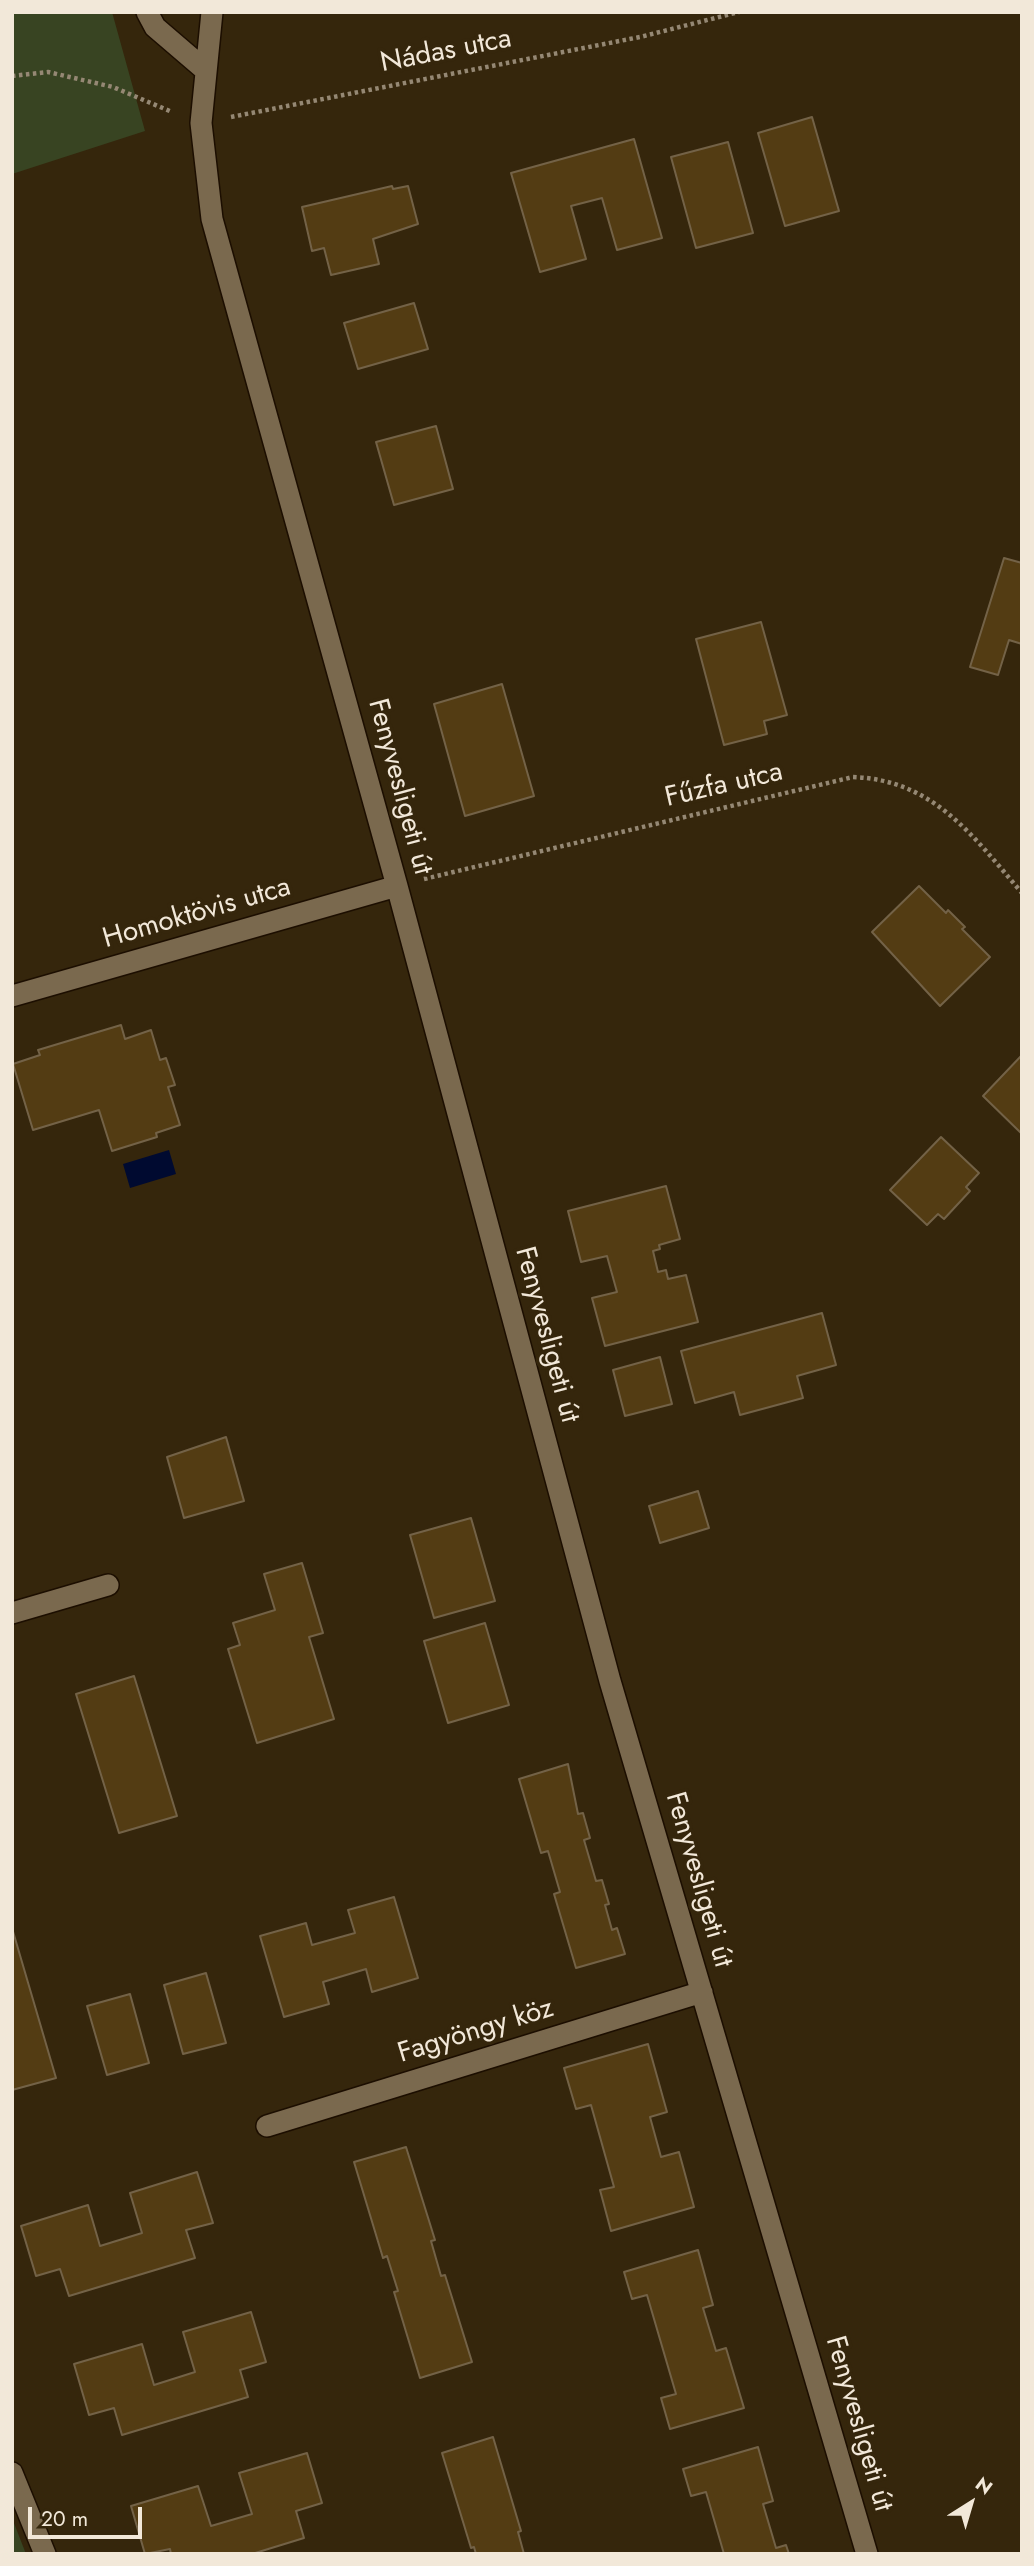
<!DOCTYPE html>
<meta charset="utf-8">
<style>
body{margin:0}
#map{position:relative;width:1034px;height:2566px;overflow:hidden;background:#35260c;font-family:Jost,sans-serif}
canvas{display:block}
.frame{position:absolute;inset:0;border:14px solid #f2e8d9;pointer-events:none}
.north{position:absolute;left:936px;top:2468px;width:70px;height:70px;-webkit-text-stroke:5px #35260c;paint-order:stroke;rotate:37deg;font-size:19px;font-weight:700;line-height:28px;text-align:center;color:#f2e8d9}
.north::after{content:'';display:block;margin:auto;width:24px;height:32px;background:#f2e8d9;clip-path:polygon(50% 0,100% 100%,50% 72%,0 100%)}
.scale{position:absolute;left:28px;top:2507px;width:114px;height:32px;box-sizing:border-box;border:4px solid #f2e8d9;border-top:0;padding-left:9px;font-size:21px;line-height:24px;white-space:nowrap;color:#f2e8d9;-webkit-text-stroke:5px #35260c;paint-order:stroke}
</style>
<div id="map">
<canvas width="1034" height="2566"></canvas>
<div class="frame"></div>
<div class="north">N</div>
<div class="scale">20 m</div>
</div>
<script>
const c = document.querySelector('canvas').getContext('2d');
c.lineJoin = 'round';
function fill(path, color) { c.fillStyle = color; c.fill(path, 'evenodd'); }
function stroke(path, color, width, dash) { c.strokeStyle = color; c.lineWidth = width; c.lineCap = dash ? 'butt' : 'round'; c.setLineDash(dash || []); c.stroke(path); }
function write(font, color, halo, rows, align = 'center') {
  c.font = font + ' Jost,sans-serif'; c.lineWidth = 7; c.setLineDash([]); c.textBaseline = 'middle'; c.strokeStyle = halo; c.fillStyle = color; for (const [text, x, y, turn = 0] of rows) {
    c.save(); c.translate(x, y); c.rotate((+turn || 0) * Math.PI / 180); c.textAlign = isNaN(turn) ? turn : align; if (halo) c.strokeText(text, 0, 0); c.fillText(text, 0, 0); c.restore();
  }
}
fill(new Path2D(`
 M12 12H112L145 131 12 174Z
 M12 2518 26 2554H12Z`), '#384422');
fill(new Path2D(`
 M169 1150 176 1174 130 1188 123 1164Z`), '#000a30');
const building = new Path2D(`
 M812 117 839 211 785 226 758 133Z
 M634 139 662 238 617 250 602 198 571 206 586 259 540 272 511 173Z
 M728 142 753 233 696 248 671 157Z
 M392 186 393 189 408 186 418 224 373 239 379 264 331 275 324 248 312 251 302 207Z
 M414 303 428 349 358 369 344 323Z
 M436 426 453 489 394 505 376 442Z
 M1004 558 1022 563V644L1009 640 998 675 970 667Z
 M761 622 787 715 764 721 767 734 724 745 696 639Z
 M502 684 534 796 465 816 434 704Z
 M919 886 946 913 948 910 965 927 962 929 990 957 940 1006 872 932Z
 M121 1025 125 1039 151 1030 160 1060 166 1058 175 1085 168 1087 180 1125 156 1133 157 1137 112 1151 99 1110 33 1130 13 1064 40 1055 38 1050Z
 M1022 1055V1134L983 1096Z
 M941 1137 979 1173 966 1187 970 1191 944 1219 938 1214 927 1225 890 1190Z
 M666 1186 680 1239 659 1245 660 1249 653 1251 658 1272 666 1270 668 1279 686 1275 698 1322 605 1346 592 1298 617 1292 607 1256 581 1262 568 1211Z
 M822 1313 836 1365 797 1376 803 1398 740 1415 734 1392 695 1403 681 1351Z
 M660 1357 672 1404 625 1416 613 1370Z
 M226 1437 244 1501 184 1518 167 1457Z
 M698 1491 709 1528 660 1543 649 1506Z
 M471 1518 495 1601 434 1618 410 1535Z
 M302 1563 323 1633 309 1637 334 1719 257 1743 228 1649 240 1645 233 1623 275 1610 264 1574Z
 M485 1623 509 1705 448 1723 424 1641Z
 M134 1676 177 1816 119 1833 76 1694Z
 M568 1764 578 1814 583 1813 590 1838 584 1840 596 1881 602 1880 609 1904 605 1905 612 1930 617 1928 625 1954 576 1968 554 1894 560 1892 548 1851 541 1853 519 1779Z
 M394 1897 418 1978 372 1992 366 1969 323 1982 329 2004 284 2017 260 1936 306 1923 312 1945 355 1933 348 1910Z
 M12 1928 56 2078 12 2090Z
 M206 1973 226 2043 183 2054 164 1985Z
 M130 1994 149 2063 107 2075 87 2006Z
 M648 2044 667 2112 650 2117 661 2157 679 2152 694 2207 611 2231 600 2190 614 2187 591 2105 576 2109 564 2068Z
 M406 2147 435 2240 431 2241 441 2276 445 2275 472 2362 420 2378 394 2292 398 2291 387 2256 383 2258 354 2162Z
 M197 2172 213 2223 186 2230 195 2258 69 2296 60 2269 36 2276 21 2226 88 2205 100 2246 142 2233 130 2193Z
 M698 2250 713 2305 703 2308 716 2351 726 2348 744 2408 670 2429 661 2398 676 2394 647 2295 632 2299 624 2272Z
 M251 2312 266 2362 240 2370 248 2397 122 2435 114 2408 89 2415 74 2364 142 2344 154 2385 195 2372 183 2332Z
 M493 2437 521 2531 518 2532 524 2554H476L474 2547 471 2548 442 2453Z
 M758 2447 773 2501 763 2504 776 2548 786 2545 789 2554H724L706 2492 691 2496 683 2469Z
 M307 2453 322 2503 296 2511 304 2538 252 2554H171L170 2549 145 2554 131 2506 198 2486 211 2526 252 2514 239 2473Z`);
fill(building, '#533c13');
stroke(building, '#736247', 2);
const minor = new Path2D(`
 M147 12 155 27 204 69
 M212 12 201 123 212 219 397 886 610 1681 867 2554
 M12 996 397 886
 M12 1613 108 1585
 M267 2126 702 1992
 M12 2473 45 2554`);
stroke(minor, '#1c0e00', 24);
stroke(new Path2D(`
 M12 76 48 72 113 87 172 112
 M231 117 640 37 739 12
 M424 879 853 777C934 780 973 836 1022 893`), '#958874', 4.5, [3.5, 3.5]);
stroke(minor, '#7a694e', 21);
write('28px', '#f2e8d9', '#35260c', [
 ["Nádas utca",446,52,-11],
 ["Fűzfa utca",724,786,-13],
 ["Fenyvesligeti út",399,787,75],
 ["Homoktövis utca",197,914,-16],
 ["Fenyvesligeti út",546,1335,75],
 ["Fenyvesligeti út",698,1880,74],
 ["Fagyöngy köz",476,2032,-17],
 ["Fenyvesligeti út",858,2424,74]
]);
</script>
